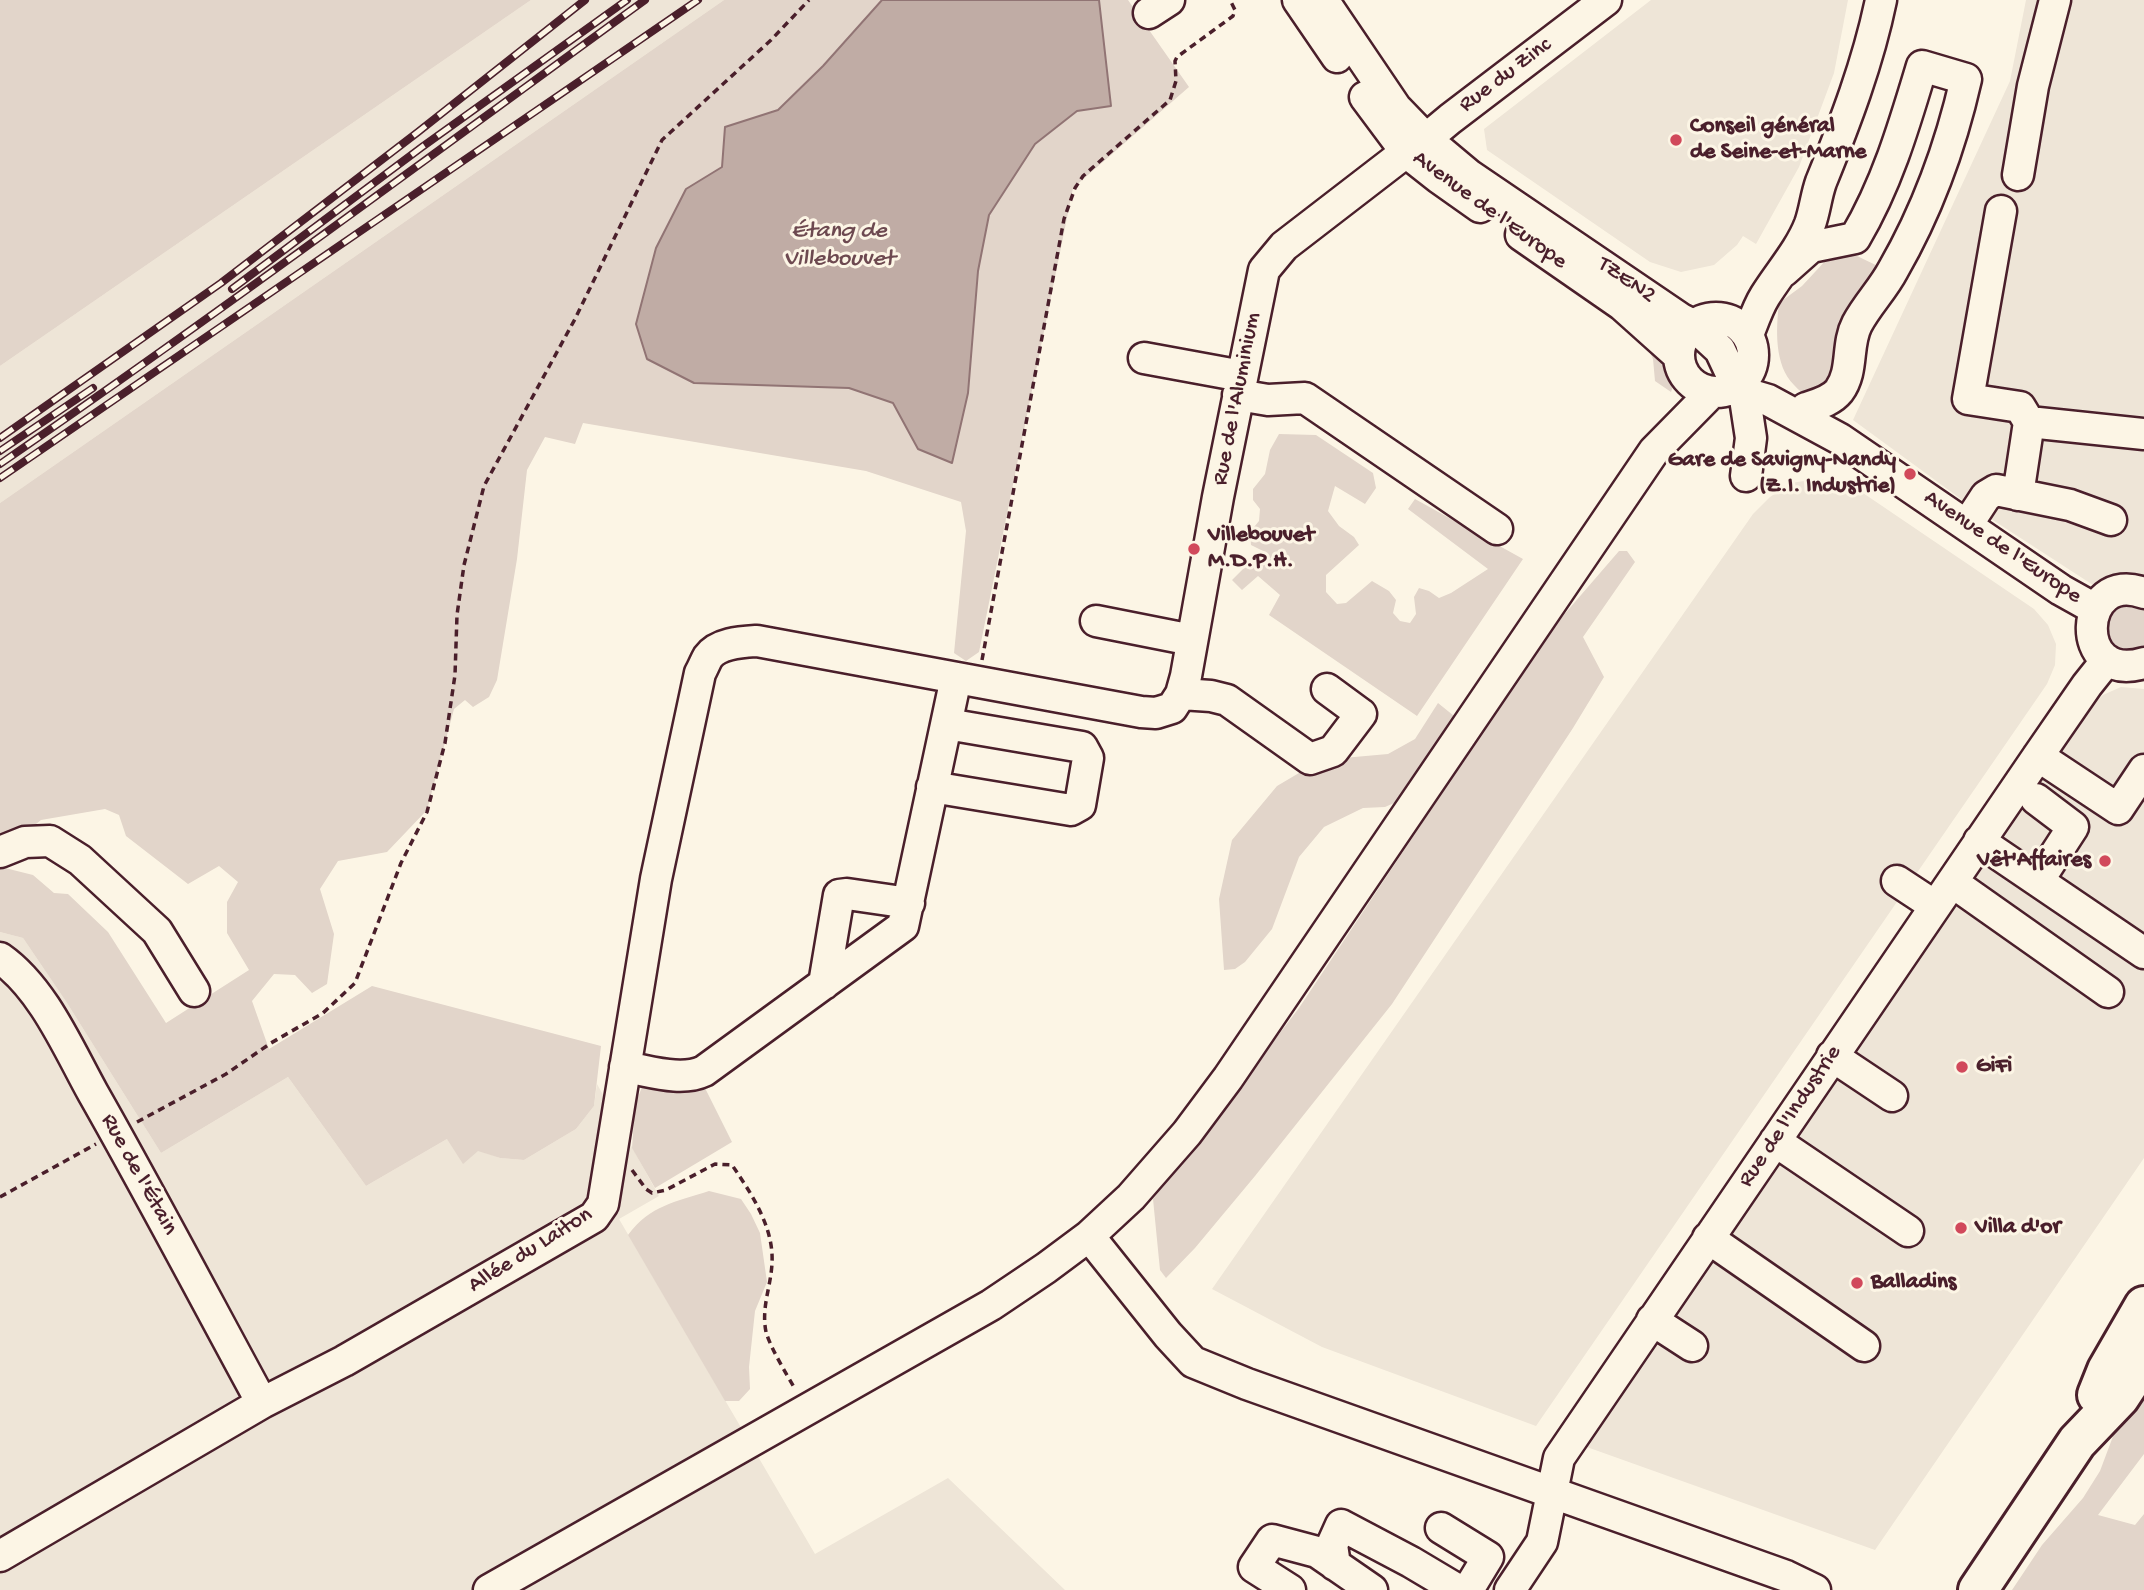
<!DOCTYPE html>
<meta charset="utf-8">
<style>
body{margin:0}
canvas{display:block;background:#fcf5e5}
</style>
<canvas width="2144" height="1590"></canvas>
<script>
const c = document.querySelector('canvas').getContext('2d');
c.lineJoin = 'round';
function fill(path, color) { c.fillStyle = color; c.fill(path, 'evenodd'); }
function stroke(path, color, width, dash) { c.strokeStyle = color; c.lineWidth = width; c.lineCap = dash ? 'butt' : 'round'; c.setLineDash(dash || []); c.stroke(path); }
function write(font, color, halo, rows, align = 'center') {
  c.font = font + ' "Gochi Hand",sans-serif'; c.lineWidth = 6; c.setLineDash([]); c.textBaseline = 'middle'; c.strokeStyle = halo; c.fillStyle = color; for (const [text, x, y, turn = 0] of rows) {
    c.save(); c.translate(x, y); c.rotate((+turn || 0) * Math.PI / 180); c.textAlign = isNaN(turn) ? turn : align; if (halo) c.strokeText(text, 0, 0); c.fillText(text, 0, 0); c.restore();
  }
}
fill(new Path2D(`
 M531 0H724L0 503V366Z
 M1651 0H1848L1834 73 1799 167 1756 244 1743 236 1737 245 1714 265 1681 272 1650 262 1487 150 1484 129Z
 M2026 0H2144V618L1965 502 1853 420 2010 81Z
 M1817 479 1842 482 1863 493 2034 609 2048 625 2056 644 2055 665 2047 684 1536 1426 1322 1347 1212 1289 1753 514 1770 497 1791 483Z
 M2121 687 2144 689V1158L1875 1550 1584 1446 2086 711 2103 695Z
 M0 932 23 938 67 1003 161 1153 288 1077 366 1186 447 1139 500 1158 524 1160 576 1129 594 1106 597 1084 659 1196 619 1219 815 1554 948 1478 1065 1590H0Z`), '#eee5d7');
fill(new Path2D(`
 M0 0H531L0 366Z
 M724 0H882L823 66 778 110 725 127 722 167 686 189 694 383 849 388 893 403 918 448 978 271 989 215 1035 144 1077 111 1111 106 1099 0H1128L1189 87 1073 188 979 652 966 661 954 653 966 531 961 502 866 471 583 423 575 444 545 437 527 470 517 559 497 680 489 697 473 707 465 700 454 709 427 810 387 852 338 861 320 889 334 934 327 984 312 993 295 975 274 974 252 1001 269 1049 372 986 601 1046 594 1106 576 1129 524 1160 500 1158 478 1151 463 1164 447 1139 366 1186 288 1077 161 1153 67 1003 23 938 0 932V503ZM105 809 119 815 126 836 188 884 219 866 238 882 227 902V933L249 970 166 1023 108 932 68 894 54 893 33 875 5 868 10 845 41 820Z
 M1844 254 1857 256 1884 269 1840 374 1812 399C1806 395 1799 391 1794 385 1774 365 1776 329 1779 303L1802 286 1827 259Z
 M1641 334C1660 350 1683 364 1671 392L1655 381 1653 359Z
 M1279 434 1316 435 1373 473 1376 488 1365 504 1335 486 1328 511 1339 526 1354 537 1359 545 1326 575V592L1337 604 1346 603 1372 581 1389 591 1396 600 1393 613 1400 621 1410 623 1416 614 1414 597 1419 588 1429 591 1439 598 1451 593 1488 569 1408 509 1415 499 1523 559 1417 716 1269 615 1280 595 1258 576 1242 590 1232 580 1247 565 1261 563 1271 559 1263 551 1251 545 1250 532 1259 521 1260 509 1253 500V489L1265 474 1270 450Z
 M1619 551H1627L1635 562 1583 637 1604 677 1573 728 1392 1004 1255 1176 1195 1248 1166 1278 1160 1270 1153 1199 1299 1008 1490 721 1562 617Z
 M2118 602 2144 604V653L2109 648 2105 615Z
 M1438 703 1459 720 1403 799 1385 807 1363 808 1324 827 1299 857 1272 929 1245 962 1235 969 1224 970 1219 899 1232 840 1277 786 1321 760 1388 754 1415 739Z
 M649 1069 703 1084 732 1142 655 1188 632 1148 635 1105Z
 M709 1191 741 1199 751 1214 760 1233 767 1282 755 1311 749 1367 750 1389 739 1401H725L628 1235C650 1205 676 1202 709 1191Z
 M2144 1392V1454L2098 1515 2135 1525 2144 1514V1590H2012L2042 1545 2083 1498 2100 1471 2115 1431Z`), '#e2d5ca');
const water = new Path2D(`
 M882 0H1099L1111 106 1077 111 1035 144 989 215 978 271 968 393 952 463 918 449 893 403 849 388 694 383 647 359 636 324 656 248 686 189 722 167 725 127 778 110 823 66Z`);
fill(water, '#c0aca5');
stroke(water, '#917474', 2);
const minor = new Path2D(`
 M1298 0 1337 57
 M1323 0 1396 108 1426 139 1469 175 1681 319 1693 325 1720 350 1734 380 1744 392 1751 438 1746 476
 M1149 13 1169 0
 M1365 97 1406 152 1439 178 1480 207
 M2018 175 2033 86 2055 0
 M2001 211 1968 399 2020 407 2029 422
 M1521 235 1622 305 1679 356
 M1784 271 1811 247 1855 238C1887 184 1904 126 1922 66L1966 79C1951 145 1927 211 1893 270 1883 289 1867 305 1857 324 1846 345 1854 371 1839 391 1831 401 1818 404 1806 408
 M1679 355a37 37 0 1 1 74 0a37 37 0 1 1-74 0Z
 M1748 335C1753 322 1758 307 1765 296 1780 272 1800 250 1810 224 1815 210 1816 196 1821 182 1845 123 1868 63 1881 0
 M1144 358 1242 376
 M1731 389 1768 400 1840 439 2061 590 2095 609
 M1238 395 1268 400 1305 398 1497 529
 M2018 495 2029 422 2144 434
 M1967 525 1986 496 1996 490 2070 505 2111 520
 M2144 593C2078 568 2071 685 2144 663
 M1096 621 1192 640
 M1181 694 1211 696 1227 700 1310 759 1333 751 1361 714 1327 689
 M2038 756 2118 809 2144 770
 M932 787 1071 810 1080 805 1088 758 1082 747 947 724
 M2036 799 2073 827 2038 881
 M1979 841 2144 953
 M0 852 25 842 50 841 80 860 157 931 194 991
 M1897 881 1935 906
 M1952 882 2108 992
 M0 958C43 988 68 1048 93 1093 151 1195 206 1300 262 1403
 M824 984 839 895 847 894 909 903
 M1832 1056 1892 1096
 M625 1067C650 1071 681 1082 704 1071L903 926 956 678
 M1775 1141 1908 1231
 M1089 1236 1168 1335 1193 1362 1247 1384 1786 1576 1815 1590
 M1708 1238 1864 1346
 M1652 1320 1692 1346
 M1441 1528 1488 1557 1468 1590
 M0 1556 262 1403 344 1361 594 1217 603 1204 656 879 700 673C703 668 705 662 708 657 718 643 741 642 757 641L1141 712 1156 713 1172 708 1181 694 1186 676 1218 497 1264 270 1284 246 1406 152 1426 139 1450 119 1606 0
 M1335 1565 1332 1545 1341 1525 1411 1562 1458 1590
 M489 1590 991 1305 1046 1268 1089 1236 1131 1197 1187 1133 1228 1078 1654 451 1712 392
 M1290 1590 1254 1567 1272 1540 1317 1552 1372 1590
 M1510 1590 1542 1542 1559 1458 2038 756 2087 685 2107 660`);
const major = new Path2D(`
 M2097 1395 2107 1370 2144 1306
 M1978 1590 2077 1442 2120 1397 2144 1360`);
stroke(minor, '#4a1f2b', 35);
stroke(major, '#4a1f2b', 44);
stroke(new Path2D(`
 M982 660 1064 219 1075 188 1083 176 1170 100 1176 81 1175 61 1177 57 1233 16 1235 10 1230 0
 M137 1122 226 1074 271 1043 323 1013 355 983 401 863 427 812 445 743 455 675 457 615 464 565 484 486 575 319 662 140 771 40 809 0
 M632 1170 646 1189 652 1193 666 1190 715 1164 732 1165C751 1193 774 1227 772 1263 771 1287 761 1307 766 1332 771 1349 786 1373 795 1389
 M0 1197 96 1144`), '#4a1f2b', 3.5, [7, 5]);
stroke(minor, '#fcf5e5', 30);
stroke(major, '#fcf5e5', 38);
const rail = new Path2D(`
 M232 289 422 147 627 0
 M0 438 221 283 418 132 585 0
 M0 451 93 388
 M0 464C218 314 430 156 645 0
 M0 478 698 0`);
stroke(rail, '#4a1f2b', 8);
stroke(rail, '#fcf5e5', 5, [16]);
for (const [x, y, r, color] of [
 [1676,140,7,"#d1495b"],
 [1910,474,7,"#d1495b"],
 [1194,549,7,"#d1495b"],
 [2105,861,7,"#d1495b"],
 [1962,1067,7,"#d1495b"],
 [1961,1228,7,"#d1495b"],
 [1857,1283,7,"#d1495b"]
]) { const dot = new Path2D(); dot.arc(x, y, r, 0, 2 * Math.PI); c.fillStyle = color; c.fill(dot); stroke(dot, '#fcf5e5', 2.5); }
write('23px', '#4a1f2b', '#fcf5e5', [
 ["Rue du Zinc",1506,76,-37],
 ["Avenue de l'Europe",1489,211,36],
 ["TZEN2",1626,281,34],
 ["Rue de l'Aluminium",1238,399,-79],
 ["Avenue de l'Europe",2002,548,34],
 ["Rue de l'Industrie",1791,1117,-56],
 ["Rue de l'Étain",138,1175,61],
 ["Allée du Laiton",531,1251,-32]
]);
write('bold 23px', '#4a1f2b', '#fcf5e5', [
 ["Conseil général",1690,127],
 ["de Seine-et-Marne",1690,153],
 ["Gare de Savigny-Nandy",1896,461,"right"],
 ["(Z.I. Industrie)",1896,487,"right"],
 ["Villebouvet",1208,536],
 ["M.D.P.H.",1208,562],
 ["Vêt'Affaires",2091,861,"right"],
 ["GiFi",1976,1067],
 ["Villa d'or",1975,1228],
 ["Balladins",1871,1283]
], 'left');
write('italic 24px', '#6d4950', '#fcf5e5', [
 ["Étang de",839,232],
 ["Villebouvet",839,260]
]);
</script>
